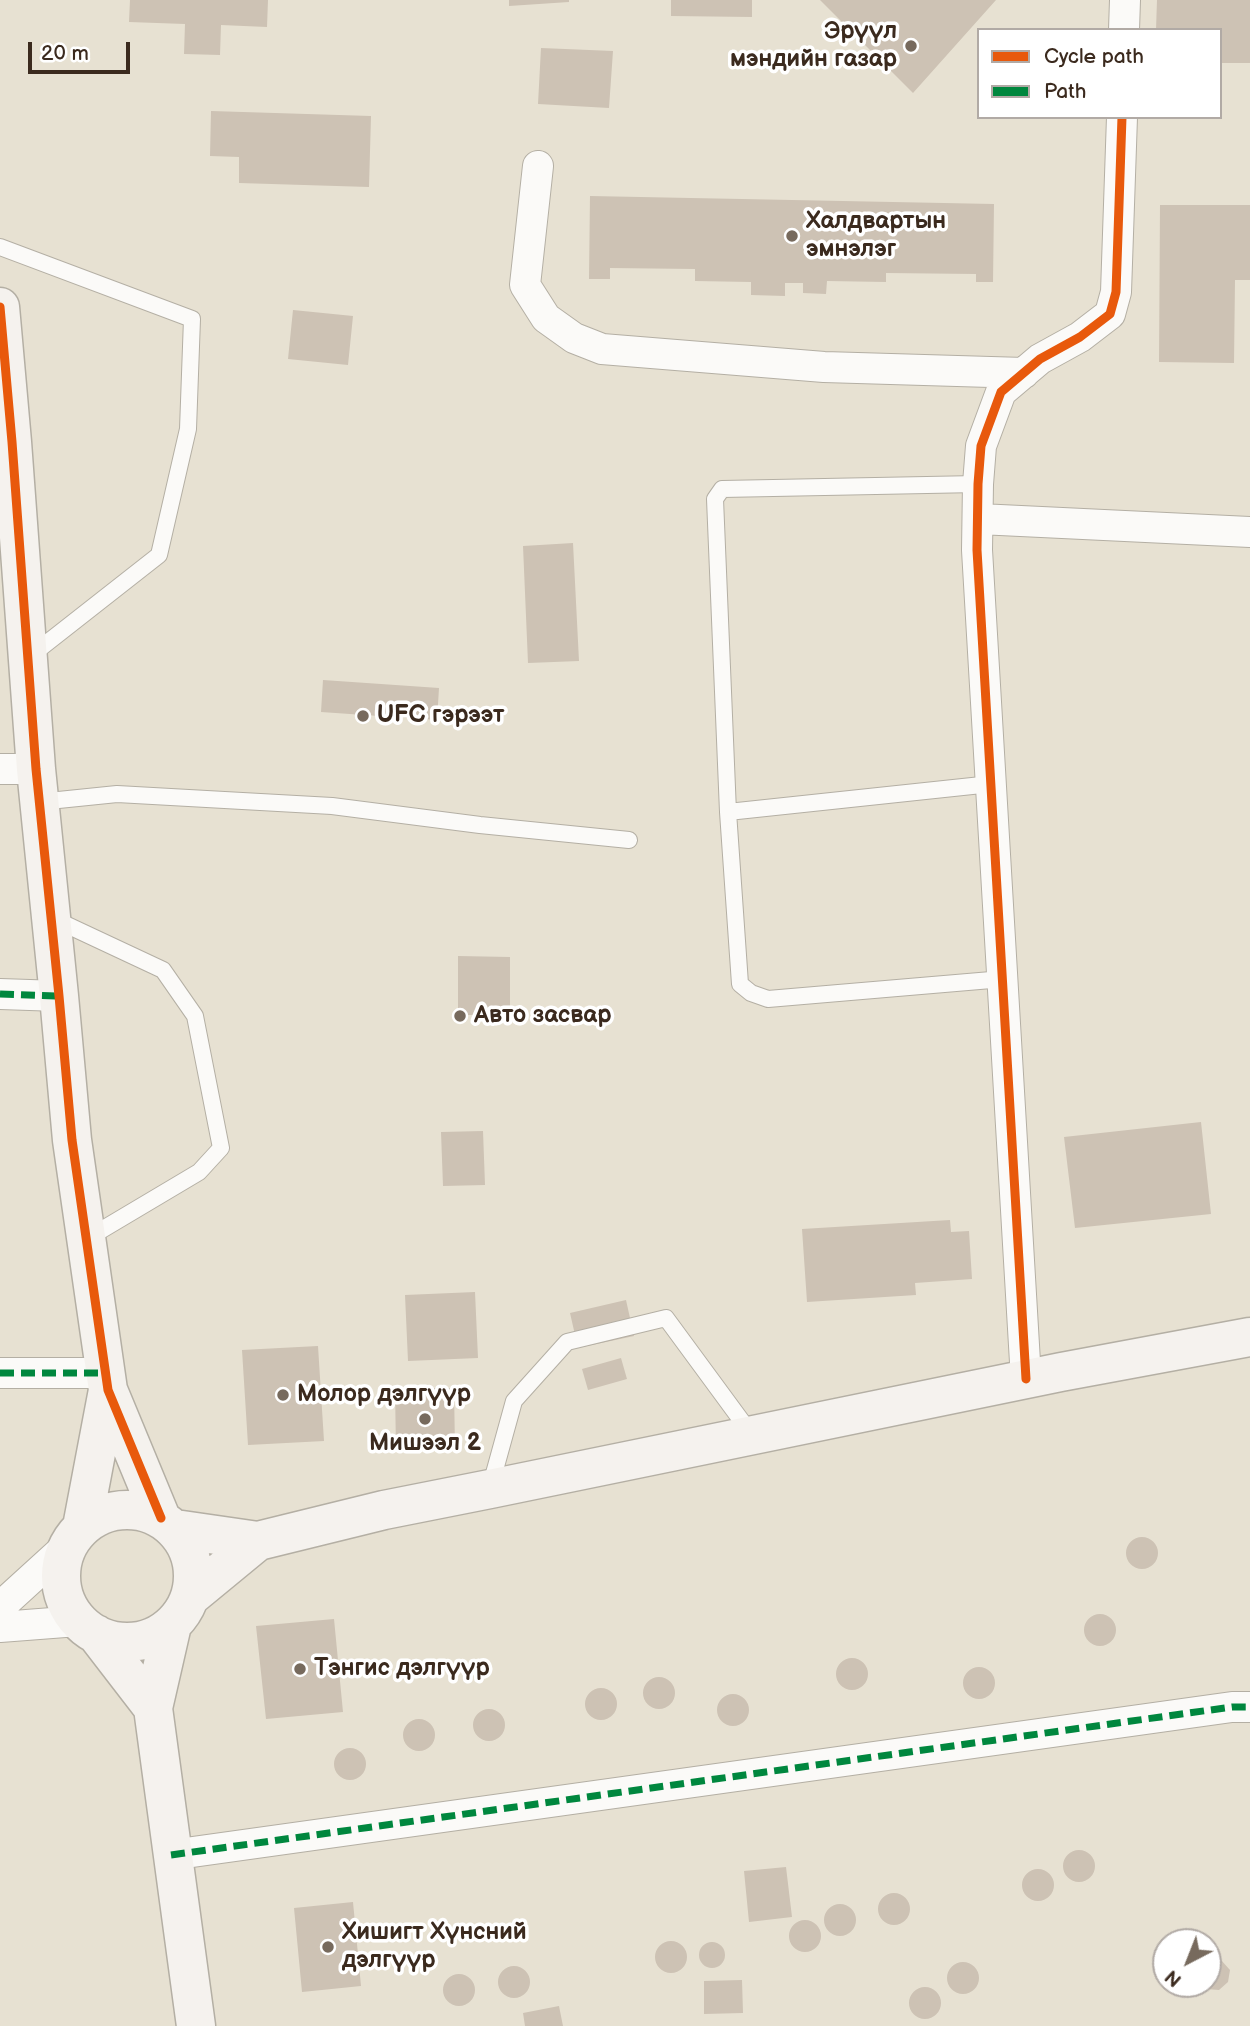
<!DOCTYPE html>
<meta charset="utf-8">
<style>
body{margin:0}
#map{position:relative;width:1250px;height:2026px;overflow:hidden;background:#e7e1d2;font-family:"Balsamiq Sans",sans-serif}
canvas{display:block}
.legend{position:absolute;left:977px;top:28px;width:245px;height:91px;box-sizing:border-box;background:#fff;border:2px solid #b1aaa5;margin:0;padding:9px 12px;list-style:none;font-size:21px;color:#3b2a1e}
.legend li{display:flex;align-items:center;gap:14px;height:35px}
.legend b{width:35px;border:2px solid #b1aaa5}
.north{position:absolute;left:1152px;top:1928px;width:70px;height:70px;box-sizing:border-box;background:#fff;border:2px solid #b1aaa5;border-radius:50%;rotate:222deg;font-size:19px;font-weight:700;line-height:28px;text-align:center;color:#3b2a1e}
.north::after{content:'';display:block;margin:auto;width:24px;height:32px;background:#776a5d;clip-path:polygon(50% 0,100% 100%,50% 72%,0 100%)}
.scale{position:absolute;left:28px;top:42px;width:102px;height:32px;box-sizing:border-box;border:4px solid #3b2a1e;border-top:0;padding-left:9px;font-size:21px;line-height:24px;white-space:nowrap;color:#3b2a1e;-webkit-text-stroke:5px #fff;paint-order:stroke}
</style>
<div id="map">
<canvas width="1250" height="2026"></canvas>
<ul class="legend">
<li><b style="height:9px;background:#e8590c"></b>Cycle path</li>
<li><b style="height:9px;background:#00873e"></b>Path</li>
</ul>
<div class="north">N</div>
<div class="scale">20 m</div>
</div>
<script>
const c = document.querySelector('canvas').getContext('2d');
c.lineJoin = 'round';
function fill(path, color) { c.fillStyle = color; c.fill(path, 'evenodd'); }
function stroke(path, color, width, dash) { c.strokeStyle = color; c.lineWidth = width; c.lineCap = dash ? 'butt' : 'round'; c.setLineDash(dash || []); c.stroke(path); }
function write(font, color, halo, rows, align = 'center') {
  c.font = font + ' "Balsamiq Sans",sans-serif'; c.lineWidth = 7; c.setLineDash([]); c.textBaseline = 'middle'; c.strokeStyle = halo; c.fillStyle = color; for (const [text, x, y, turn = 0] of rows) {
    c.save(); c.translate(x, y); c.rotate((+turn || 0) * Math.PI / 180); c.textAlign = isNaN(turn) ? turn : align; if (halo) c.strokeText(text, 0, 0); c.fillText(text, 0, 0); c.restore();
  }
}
fill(new Path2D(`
 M130 0H268L267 27 221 25 220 55 184 54 185 24 129 22Z
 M509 0H569V2L509 6Z
 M671 0H752V17L671 16Z
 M820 0H996L913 93Z
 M1157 0H1250V63H1220V30H1156Z
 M541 48 613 51 609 108 538 104Z
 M211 111 371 116 369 187 239 183V157L210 156Z
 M590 196 994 204 993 282H976V274L886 273V282L827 281 826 294 803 293V283H785V296L751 295V282L695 281V269L610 268V279H589Z
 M1160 205H1250V280H1235L1234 363 1159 362Z
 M293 310 353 316 348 365 288 359Z
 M573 543 579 661 528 663 523 546Z
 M323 680 439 688 437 720 321 712Z
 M458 956 510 957V1015H458Z
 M1201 1122 1211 1214 1075 1228 1064 1137Z
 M483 1131 485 1185 443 1186 441 1132Z
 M950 1220 951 1232 969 1231 972 1279 915 1283 916 1295 807 1302 802 1229Z
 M475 1292 478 1358 408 1361 405 1295Z
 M626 1300 634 1336 578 1348 570 1313Z
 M318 1346 324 1441 248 1445 242 1350Z
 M621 1358 627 1379 588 1390 582 1369Z
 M395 1388H454L455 1450 396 1451Z
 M1126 1553a16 16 0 1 1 32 0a16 16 0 1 1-32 0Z
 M1084 1630a16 16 0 1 1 32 0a16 16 0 1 1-32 0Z
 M334 1619 343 1712 266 1719 256 1626Z
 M836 1674a16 16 0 1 1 32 0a16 16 0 1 1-32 0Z
 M963 1683a16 16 0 1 1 32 0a16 16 0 1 1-32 0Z
 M643 1693a16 16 0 1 1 32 0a16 16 0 1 1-32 0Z
 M585 1704a16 16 0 1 1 32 0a16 16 0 1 1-32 0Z
 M717 1710a16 16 0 1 1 32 0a16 16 0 1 1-32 0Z
 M473 1725a16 16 0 1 1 32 0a16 16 0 1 1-32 0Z
 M403 1735a16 16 0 1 1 32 0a16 16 0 1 1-32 0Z
 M334 1764a16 16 0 1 1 32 0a16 16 0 1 1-32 0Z
 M1063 1866a16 16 0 1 1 32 0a16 16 0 1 1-32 0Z
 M786 1867 792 1917 749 1922 744 1871Z
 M1022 1885a16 16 0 1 1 32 0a16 16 0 1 1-32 0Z
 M878 1909a16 16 0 1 1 32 0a16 16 0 1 1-32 0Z
 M353 1902 361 1986 302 1992 294 1908Z
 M824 1920a16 16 0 1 1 32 0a16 16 0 1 1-32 0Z
 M789 1936a16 16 0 1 1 32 0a16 16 0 1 1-32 0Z
 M655 1957a16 16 0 1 1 32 0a16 16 0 1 1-32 0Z
 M699 1955a13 13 0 1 1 26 0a13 13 0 1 1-26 0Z
 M1208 1958 1221 1960 1230 1970 1228 1982 1219 1990 1206 1989 1201 1984H1208Z
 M947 1978a16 16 0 1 1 32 0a16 16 0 1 1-32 0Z
 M498 1982a16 16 0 1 1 32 0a16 16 0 1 1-32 0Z
 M443 1990a16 16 0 1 1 32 0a16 16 0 1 1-32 0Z
 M742 1980 743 2013 704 2014V1981Z
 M909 2003a16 16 0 1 1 32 0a16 16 0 1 1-32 0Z
 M559 2006 563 2026H525L523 2013Z`), '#cdc2b4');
const lane = new Path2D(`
 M0 247 192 319 188 429 159 555 29 657
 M978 484 722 489 715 499 728 812 740 984 751 993 768 999 1003 979
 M39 802 117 794 332 806 480 825 629 840
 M728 812 991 784
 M52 918 163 970 195 1016 221 1148 199 1172 88 1238
 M490 1488 514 1401 567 1342 666 1318 752 1435`);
const street = new Path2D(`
 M1124 30 1125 0
 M538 166 525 285 546 318 574 338 602 349 824 367 1024 373
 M979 519 1250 532
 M0 769H36
 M0 994 59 996
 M0 1373H105
 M1026 1379 977 550 978 484 981 446 1001 392 1040 359 1080 337 1110 314 1116 292 1122 117
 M0 1607 68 1545
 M0 1627 78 1621
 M171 1855 1232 1707H1250`);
const secondary = new Path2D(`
 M0 307 12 442 36 769 59 996 72 1140 108 1390 161 1518
 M61 1576a66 66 0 1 1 132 0a66 66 0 1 1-132 0Z
 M82 1527 108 1390
 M175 1529 258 1541 384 1510 490 1489 1061 1372 1250 1337
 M190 1597 258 1541
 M172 1625 153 1708 196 2026
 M96 1634 153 1708`);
stroke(lane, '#b4afa4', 18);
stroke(street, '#b4afa4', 32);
stroke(secondary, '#b4afa4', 41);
stroke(lane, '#fbfaf8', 16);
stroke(street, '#fbfaf8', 30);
stroke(secondary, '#f5f2ee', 38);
stroke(new Path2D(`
 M0 994 59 996
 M0 1373H105
 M171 1855 1232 1707H1250`), '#00873e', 7, [14, 7]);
stroke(new Path2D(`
 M0 307 12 442 36 769 59 996 72 1140 108 1390 161 1518
 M1026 1379 977 550 978 484 981 446 1001 392 1040 359 1080 337 1110 314 1116 292 1122 117`), '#e8590c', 9);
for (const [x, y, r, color] of [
 [911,46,7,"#776a5d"],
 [792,236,7,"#776a5d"],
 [363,716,7,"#776a5d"],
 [460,1016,7,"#776a5d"],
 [283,1395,7,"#776a5d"],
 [425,1419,7,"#776a5d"],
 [300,1669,7,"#776a5d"],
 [328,1947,7,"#776a5d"]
]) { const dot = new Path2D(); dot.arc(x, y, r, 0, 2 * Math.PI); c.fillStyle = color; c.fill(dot); stroke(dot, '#fff', 2.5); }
write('bold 24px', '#3b2a1e', '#fff', [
 ["Эрүүл",897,32,"right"],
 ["мэндийн газар",897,60,"right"],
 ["Халдвартын",806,222],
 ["эмнэлэг",806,250],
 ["UFC гэрээт",377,716],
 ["Авто засвар",474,1016],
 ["Молор дэлгүүр",297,1395],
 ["Мишээл 2",425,1444,"center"],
 ["Тэнгис дэлгүүр",314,1669],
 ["Хишигт Хүнсний",342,1933],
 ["дэлгүүр",342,1961]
], 'left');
</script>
